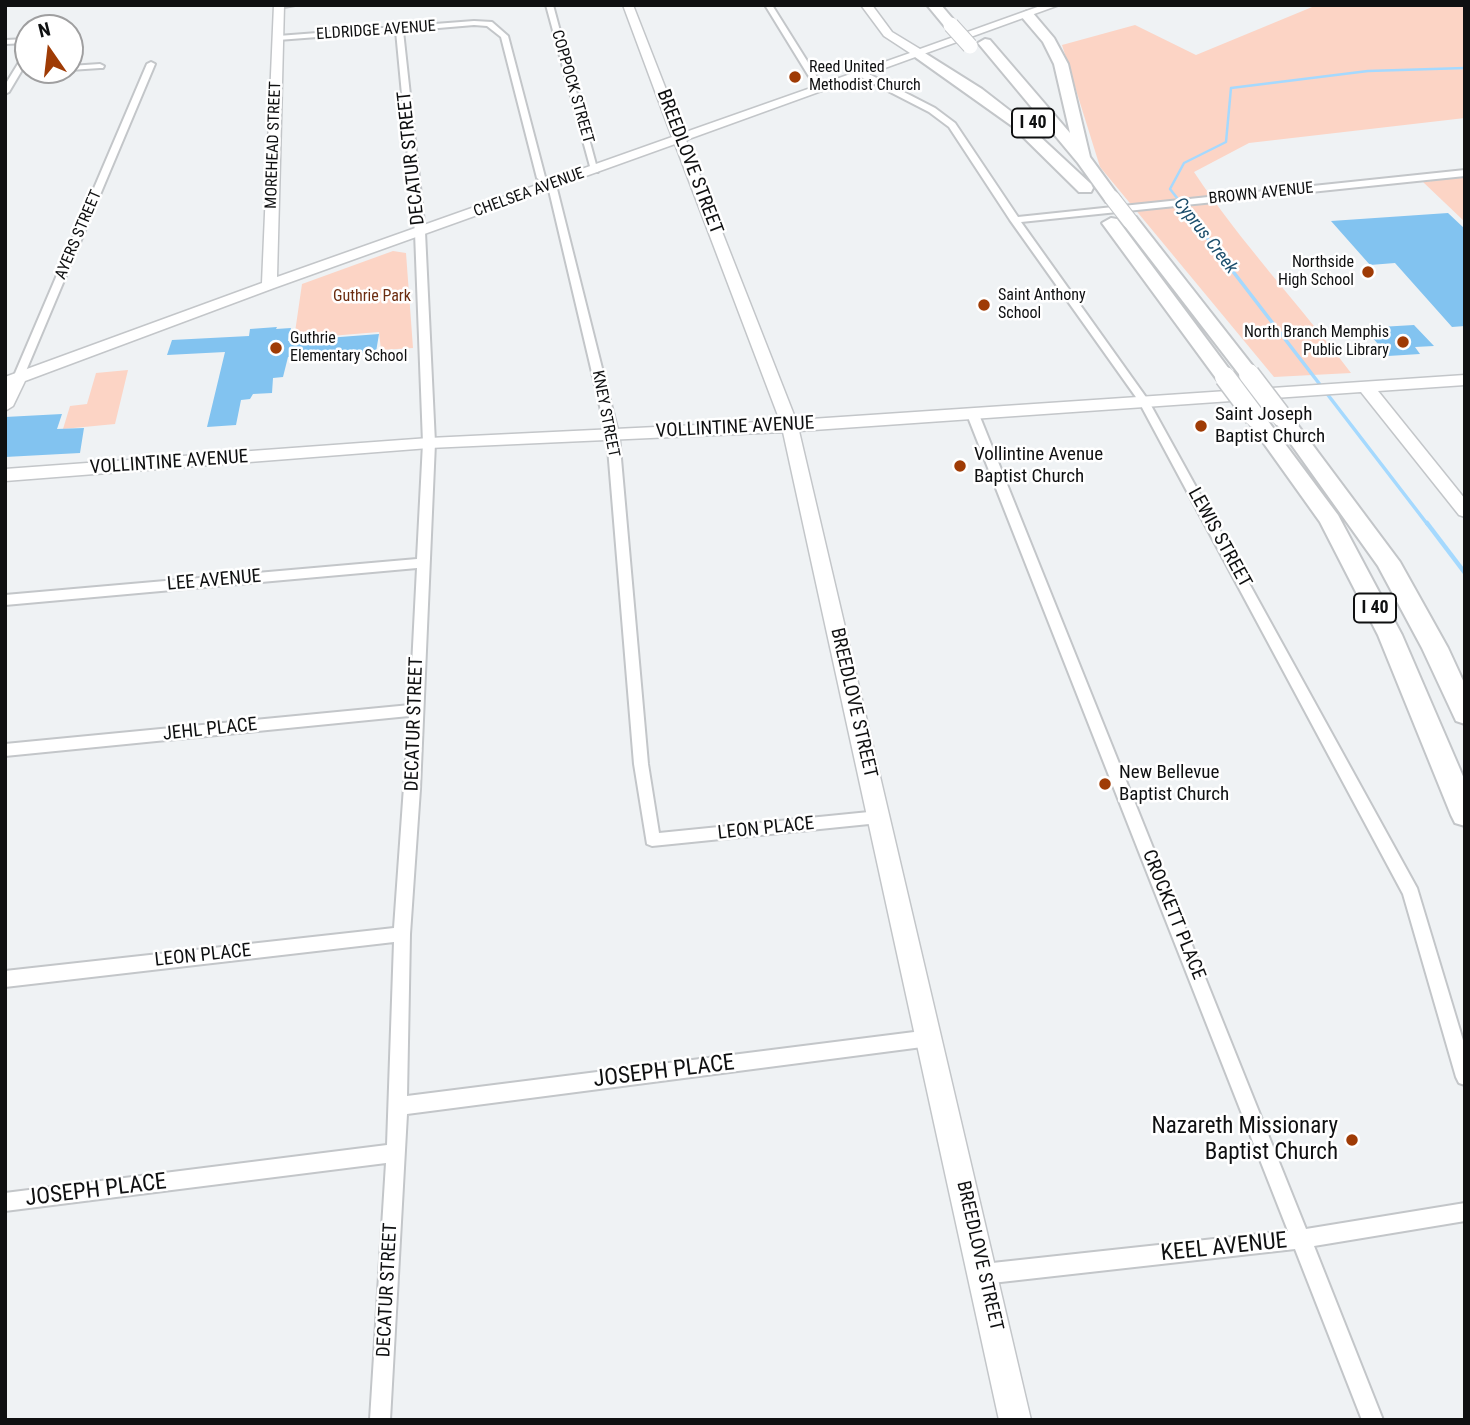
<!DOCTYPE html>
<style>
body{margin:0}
#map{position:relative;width:1470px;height:1425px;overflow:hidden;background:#eff2f4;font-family:"Roboto Condensed",sans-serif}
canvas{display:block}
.frame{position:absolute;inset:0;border:7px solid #0f1011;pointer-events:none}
.north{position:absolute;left:14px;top:14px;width:70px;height:70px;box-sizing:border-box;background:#fff;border:2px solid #9f9fa0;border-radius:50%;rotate:346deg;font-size:19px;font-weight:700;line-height:28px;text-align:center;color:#0f1011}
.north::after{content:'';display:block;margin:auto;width:24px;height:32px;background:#9f3b05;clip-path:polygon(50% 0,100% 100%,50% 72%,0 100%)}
</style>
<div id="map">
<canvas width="1470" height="1425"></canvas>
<div class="frame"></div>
<div class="north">N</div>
</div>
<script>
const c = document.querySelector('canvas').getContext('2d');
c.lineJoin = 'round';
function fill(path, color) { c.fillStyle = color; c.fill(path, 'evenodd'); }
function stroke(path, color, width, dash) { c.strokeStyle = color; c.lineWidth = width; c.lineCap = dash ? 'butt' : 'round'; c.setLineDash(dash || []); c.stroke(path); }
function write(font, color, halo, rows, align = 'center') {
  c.font = font + ' "Roboto Condensed",sans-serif'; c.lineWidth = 5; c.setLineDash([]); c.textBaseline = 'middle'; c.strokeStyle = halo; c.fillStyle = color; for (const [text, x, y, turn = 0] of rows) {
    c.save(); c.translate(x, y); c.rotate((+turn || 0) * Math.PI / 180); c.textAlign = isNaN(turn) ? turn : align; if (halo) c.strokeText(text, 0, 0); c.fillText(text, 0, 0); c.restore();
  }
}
fill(new Path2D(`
 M1317 5H1465V118L1249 143 1194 172C1241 243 1300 305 1351 373L1274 377 1100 167 1062 45 1135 25 1196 55Z
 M1465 177V222L1423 182Z
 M393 251 406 253 413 348 381 350 379 332 294 339 302 284Z
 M128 370 115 424 63 429 70 406 87 404 96 373Z`), '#fcd4c5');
stroke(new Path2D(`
 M1200 227 1170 189 1184 163 1226 142 1231 88 1368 71 1465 68`), '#a5d9fe', 2.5);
stroke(new Path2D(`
 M1198 226 1428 525`), '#a5d9fe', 3.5);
stroke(new Path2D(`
 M1427 523 1465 573`), '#a5d9fe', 4.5);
fill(new Path2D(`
 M1448 213 1465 229V326L1452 327 1395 263 1370 265 1331 221Z
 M1414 325 1434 346 1415 347 1420 354 1388 356 1372 337 1387 336 1380 327Z
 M277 327 276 329 291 328 288 341 379 334 376 352 288 357 283 377 273 378 272 393 253 394 250 399 241 400 236 425 207 427 225 352 167 355 172 340 249 336 250 329Z
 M62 414 57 429 84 428 80 453 5 457V417Z`), '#82c3f0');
const street = new Path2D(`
 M276 5H295L279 8Z
 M546 5H553L598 172 591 170Z
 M765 5H772L824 88 823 90 816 88Z
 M474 21 492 22 508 36 545 177 556 185 619 436 648 764 659 833 879 811 884 813 887 817 884 821 879 823 652 846 647 844 634 764 607 436 548 186 537 178 501 37 487 26 474 25 403 31 425 232 435 443 420 789 410 934 407 1096 930 1030 936 1032 939 1038 936 1044 930 1046 407 1114 390 1420H370L386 1163 5 1211V1193L387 1145 394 942 5 987V971L394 928 409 716 5 756V744L410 705 417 568 5 605V595L417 559 423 443 415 232 396 31 278 40 274 38 278 36Z
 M70 37H77L78 39 70 41Z
 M28 39V43L5 44V40Z
 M28 52V60L9 92 5 94V85L24 54Z
 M151 62 155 64 23 378 22 380H14L13 378 147 64Z
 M100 64 104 66 103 68H100L70 70H69L70 66Z
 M859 72H865L935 108 955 123 1018 217 1465 170V176L1021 222 1148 400 1417 888 1465 1047V1085L1459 1083 1456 1077 1403 894 1138 400 1010 220 949 127 929 112 859 76Z
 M972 409 978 412 1306 1229 1465 1203V1221L1314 1246 1383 1420H1362L1295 1249 983 1284 976 1281 973 1274 976 1267 983 1264 1288 1231 966 412Z`);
const secondary = new Path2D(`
 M274 5H284L277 277 672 137 623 5H633L683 133 910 53 884 36 861 5H872L892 32 920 49 1043 5H1059L686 140 796 420 1465 375V385L1378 391 1465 499V517L1459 515 1361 392 799 431 1031 1420H999L783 432 429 448 5 481V469L429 438 780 421 675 144 274 288 25 381 13 406 5 411V377L262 283Z`);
const highway = new Path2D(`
 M927 5H941L958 25 956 28H946Z
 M1027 11 1032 12 1054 38 1068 64 1090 157 1120 198 1118 202H1106L1078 163 978 43 985 39 990 40 1070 133 1054 64 1043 42 1020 15Z
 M920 50 982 89 1022 120 1091 184 1093 188 1091 192H1079L1012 126 915 57V51Z
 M1130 216 1136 217 1256 370 1259 374 1256 378H1242L1121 221Z
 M1111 218 1117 219 1232 373 1235 377 1232 381H1218L1102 223Z
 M1281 410 1288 412 1400 562 1448 648 1465 685V724L1456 721 1422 648 1378 566 1271 416 1274 412Z
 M1255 411 1262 413 1338 515 1402 635 1465 781V826L1455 823 1451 815 1378 635 1320 522 1245 417 1248 413Z`);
stroke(street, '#c3c6c9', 4);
stroke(secondary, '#c3c6c9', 3);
stroke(highway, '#c3c6c9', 4);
fill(street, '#fff');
fill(secondary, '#fff');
fill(highway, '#fff');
const highwayBridgeFar1 = new Path2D(`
 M951 25 970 46
 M1112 198 1130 221`);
const highwayBridge = new Path2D(`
 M1249 374 1281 416
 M1225 377 1255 417`);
stroke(highwayBridgeFar1, '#c3c6c9', 17, []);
stroke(highwayBridge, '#c3c6c9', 23, []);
stroke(highwayBridgeFar1, '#fff', 15);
stroke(highwayBridge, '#fff', 20);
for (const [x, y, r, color] of [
 [795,77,7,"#9f3b05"],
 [1368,272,7,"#9f3b05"],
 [984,305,7,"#9f3b05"],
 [1403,342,7,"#9f3b05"],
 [276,348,7,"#9f3b05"],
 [1201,426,7,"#9f3b05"],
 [960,466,7,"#9f3b05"],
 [1105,784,7,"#9f3b05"],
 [1352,1140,7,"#9f3b05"]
]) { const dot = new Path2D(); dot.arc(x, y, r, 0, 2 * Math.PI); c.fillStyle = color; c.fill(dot); stroke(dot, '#fff', 2.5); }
write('16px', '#0f1011', '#fff', [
 ["ELDRIDGE AVENUE",376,31,-4],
 ["COPPOCK STREET",572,87,74],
 ["MOREHEAD STREET",274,145,-88],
 ["CHELSEA AVENUE",529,193,-20],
 ["BROWN AVENUE",1261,194,-6],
 ["AYERS STREET",79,235,-67],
 ["KNEY STREET",605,414,79]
]);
write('16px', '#0f1011', '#fff', [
 ["Reed United",809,68],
 ["Methodist Church",809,86],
 ["Northside",1354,263,"right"],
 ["High School",1354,281,"right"],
 ["Saint Anthony",998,296],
 ["School",998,314],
 ["North Branch Memphis",1389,333,"right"],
 ["Public Library",1389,351,"right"],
 ["Guthrie",290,339],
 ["Elementary School",290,357]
], 'left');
write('16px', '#6b2c10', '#fff', [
 ["Guthrie Park",372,297]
]);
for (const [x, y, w] of [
 [1033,123,42],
 [1375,608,42]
]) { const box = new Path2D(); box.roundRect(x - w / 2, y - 14.5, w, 29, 5); c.fillStyle = '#fff'; c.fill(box); stroke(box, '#0f1011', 2); }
write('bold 18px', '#0f1011', null, [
 ["I 40",1033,123],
 ["I 40",1375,608]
]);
write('italic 18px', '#1b4d6b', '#fff', [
 ["Cyprus Creek",1205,236,52]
]);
write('19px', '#0f1011', '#fff', [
 ["DECATUR STREET",412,158,-96],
 ["BREEDLOVE STREET",689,162,69],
 ["VOLLINTINE AVENUE",735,428,-3],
 ["VOLLINTINE AVENUE",169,463,-4],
 ["LEWIS STREET",1219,538,61],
 ["LEE AVENUE",214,581,-5],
 ["BREEDLOVE STREET",853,703,77],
 ["DECATUR STREET",415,724,-88],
 ["JEHL PLACE",210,730,-6],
 ["LEON PLACE",766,829,-6],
 ["CROCKETT PLACE",1173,915,68],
 ["LEON PLACE",203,956,-6],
 ["BREEDLOVE STREET",979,1256,77],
 ["DECATUR STREET",388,1290,-87]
]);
write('19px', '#0f1011', '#fff', [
 ["Saint Joseph",1215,415],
 ["Baptist Church",1215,437],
 ["Vollintine Avenue",974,455],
 ["Baptist Church",974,477],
 ["New Bellevue",1119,773],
 ["Baptist Church",1119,795]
], 'left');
write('23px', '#0f1011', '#fff', [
 ["JOSEPH PLACE",664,1072,-7],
 ["JOSEPH PLACE",96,1191,-7],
 ["KEEL AVENUE",1224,1248,-6]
]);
write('23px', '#0f1011', '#fff', [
 ["Nazareth Missionary",1338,1127],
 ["Baptist Church",1338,1153]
], 'right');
</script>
